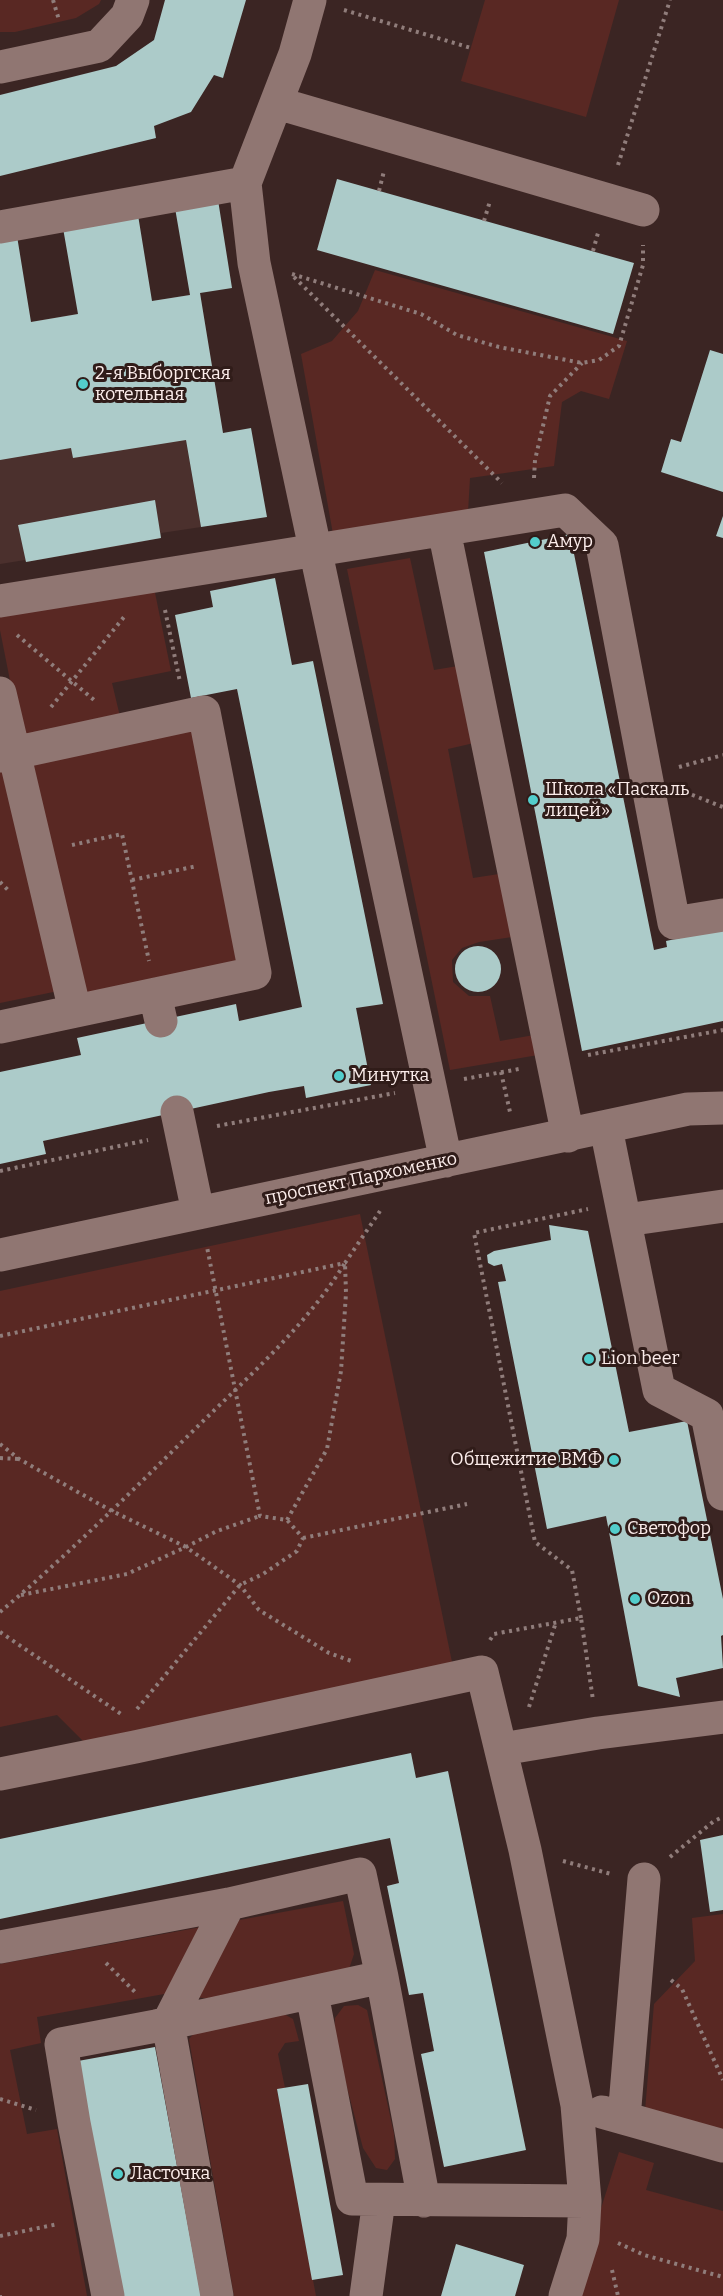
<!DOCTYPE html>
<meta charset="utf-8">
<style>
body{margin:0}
canvas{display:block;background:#3b2523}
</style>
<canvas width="723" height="2296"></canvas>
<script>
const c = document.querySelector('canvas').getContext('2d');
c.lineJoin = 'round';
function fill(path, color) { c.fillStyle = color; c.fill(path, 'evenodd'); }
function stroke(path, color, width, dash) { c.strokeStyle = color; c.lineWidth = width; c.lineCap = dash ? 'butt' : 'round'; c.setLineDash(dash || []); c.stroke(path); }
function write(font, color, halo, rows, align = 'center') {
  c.font = font + ' Bitter,serif'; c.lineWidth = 6; c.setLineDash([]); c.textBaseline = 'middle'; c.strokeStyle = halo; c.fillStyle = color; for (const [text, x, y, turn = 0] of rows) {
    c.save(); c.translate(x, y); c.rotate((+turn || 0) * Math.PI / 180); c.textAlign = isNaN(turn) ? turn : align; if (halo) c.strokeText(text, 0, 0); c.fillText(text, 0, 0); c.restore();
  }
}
fill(new Path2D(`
 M200 293 223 433 186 441 201 527 161 533V538L125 545 26 562 25 560 0 564V327Z`), '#4b302d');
fill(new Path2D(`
 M0 0H101L99 4 76 18 15 32H0Z
 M485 0H619L586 117 461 81Z
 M375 270 627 341 609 399 581 391 562 402 554 466 470 478 468 512 333 534 301 354 332 341 358 311Z
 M410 558 434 670 458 666 474 743 448 749 473 878 499 874 512 937 479 942 462 948 452 960 453 982 469 996H490L500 1041 540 1034 544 1054 450 1070 347 569Z
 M153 583 171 671 112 683 122 725 23 746 0 630V609Z
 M197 722 247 968 81 1001 24 759Z
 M0 763 63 990 0 1003Z
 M360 1214 453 1667 84 1742 57 1715 0 1727V1291Z
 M343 1901 354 1954 349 1969 214 1999 164 1994 37 2017 41 2043 10 2050 27 2134 57 2129 87 2296H0V1964Z
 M723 1914V2130L645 2111 654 2004 695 1961 692 1918Z
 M358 2005 367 2010 394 2134 395 2159 387 2170 376 2168 363 2148 334 2038 335 2018 344 2006Z
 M282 2013 293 2019 299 2041 285 2043 278 2054 285 2088 277 2090 316 2296H234L189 2039 199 2028Z
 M619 2152 654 2163 646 2190 723 2211V2296H573Z`), '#592823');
fill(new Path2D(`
 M165 0H246L223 78 214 75 191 112 154 126 156 138 0 176V95L116 66 154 40Z
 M337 179 634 263 613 334 317 250Z
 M218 200 232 288 200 293 223 433 251 428 267 517 201 527 186 440 73 458 71 448 0 460V239L17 236 31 322 78 314 63 228 138 215 152 301 190 295 175 208Z
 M710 350 723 354V492L661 472 671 439 681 442Z
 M155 500 161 538 26 562 18 525Z
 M723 516V538L716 536Z
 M570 534 654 950 667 947 666 941 723 929V1021L582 1051 484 552Z
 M275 578 292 665 313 661 383 1004 356 1008 371 1085 306 1098 304 1086 269 1092 43 1141 46 1154 0 1164V1072L81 1055 77 1038 236 1004 239 1021 302 1007 237 689 191 698 175 615 213 607 210 591Z
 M455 969a23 23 0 1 1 46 0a23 23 0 1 1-46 0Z
 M549 1225 588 1231 629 1432 687 1421 723 1599V1635L721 1636 723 1668 676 1678 680 1697 638 1686 606 1516 547 1529 498 1282 506 1281 502 1264 494 1266 488 1263 487 1255 494 1251 551 1240Z
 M411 1753 416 1778 448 1771 526 2150 444 2167 421 2054 434 2051 423 1993 409 1995 387 1886 399 1883 390 1838 0 1919V1839Z
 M723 1835V1910L710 1912 700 1840Z
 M155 2047 201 2296H122L78 2061Z
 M308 2084 343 2275 312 2280 277 2089Z
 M456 2244 524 2265 515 2296H441Z`), '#accbc9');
stroke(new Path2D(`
 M53 0 59 20
 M344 10 471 48
 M618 165 670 0
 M379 191 384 171
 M484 221 490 201
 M593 251 598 233
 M292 274 421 314 457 335 499 347 582 363 599 360 619 346 643 265V245
 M294 277 502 483
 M534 478 535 460 550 396 582 363
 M165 610 180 682
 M17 635 94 700
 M51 707 124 617
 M679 767 723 755
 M685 792 723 807
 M72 845 122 834 149 961
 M132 880 197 866
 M0 882 8 890
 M588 1055 723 1030
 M501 1072 510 1112
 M464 1079 519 1069
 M217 1126 395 1093
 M0 1171 148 1140
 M0 1336 345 1263 380 1211
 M0 1444 19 1459 110 1510 186 1547 240 1585 259 1610 329 1653 354 1662
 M0 1458 19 1459
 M287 1520 327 1449 341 1371 346 1293 345 1263
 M303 1538 467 1504
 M21 1595 127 1574 186 1547 217 1531 260 1516
 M0 1612C68 1555 133 1490 196 1428 249 1376 306 1326 345 1263
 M581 1618 572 1570 535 1542 474 1233 588 1209
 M0 1632 121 1714
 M490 1640 494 1634 581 1618 593 1700
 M529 1707 556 1622
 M137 1709 240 1585 263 1574 297 1551 303 1538 287 1520 260 1516 207 1247
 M670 1857 714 1821 723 1817
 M563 1861 611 1874
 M106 1963 137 1994
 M671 1980 682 1989 723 2080
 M0 2099 36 2110
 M0 2236 58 2224
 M618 2243 644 2255 723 2277
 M612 2270 618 2296
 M0 2295V2296`), '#907d7b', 4, [3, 4.5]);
stroke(new Path2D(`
 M0 67 99 46 127 16 133 0
 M277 103 643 210
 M245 183 254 263 446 1161
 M0 227 245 183 295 54 310 0
 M444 530 568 1136
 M0 601 565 510 602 545 674 923 723 915
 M0 693 75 1011
 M0 756 204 712 255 973 0 1027
 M155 994 161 1021
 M177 1112 198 1212
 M606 1128 659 1390 707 1415 723 1494
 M626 1220 723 1206
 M0 1255 688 1109 723 1108
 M502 1749 598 1733 723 1717
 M0 1774 135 1747 482 1672 525 1850 577 2105 585 2201 583 2239 565 2296
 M0 1947 229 1904 360 1874 382 1977 424 2201
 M312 1994 352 2199 585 2201
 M602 2112 723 2146
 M624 2118 644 1879
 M108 2296 74 2123 61 2044 156 2026 382 1977
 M217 2296 168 2023 229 1904
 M366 2296 379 2200`), '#907672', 33);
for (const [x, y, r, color] of [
 [83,384,6,"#53cdcb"],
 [535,542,6,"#53cdcb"],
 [533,800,6,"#53cdcb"],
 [339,1076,6,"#53cdcb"],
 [589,1359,6,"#53cdcb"],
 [614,1460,6,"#53cdcb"],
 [615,1529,6,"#53cdcb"],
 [635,1599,6,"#53cdcb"],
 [118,2174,6,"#53cdcb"]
]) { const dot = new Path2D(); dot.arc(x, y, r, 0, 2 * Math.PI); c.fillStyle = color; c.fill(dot); stroke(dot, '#301c19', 2); }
write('18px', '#fbecea', '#301c19', [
 ["2-я Выборгская",95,374],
 ["котельная",95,395],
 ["Амур",547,542],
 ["Школа «Паскаль",545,790],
 ["лицей»",545,811],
 ["Минутка",351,1076],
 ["Lion beer",601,1359],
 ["Общежитие ВМФ",602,1460,"right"],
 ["Светофор",627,1529],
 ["Ozon",647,1599],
 ["Ласточка",130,2174]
], 'left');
write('18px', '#fbecea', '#301c19', [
 ["проспект Пархоменко",361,1179,-12]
]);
</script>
